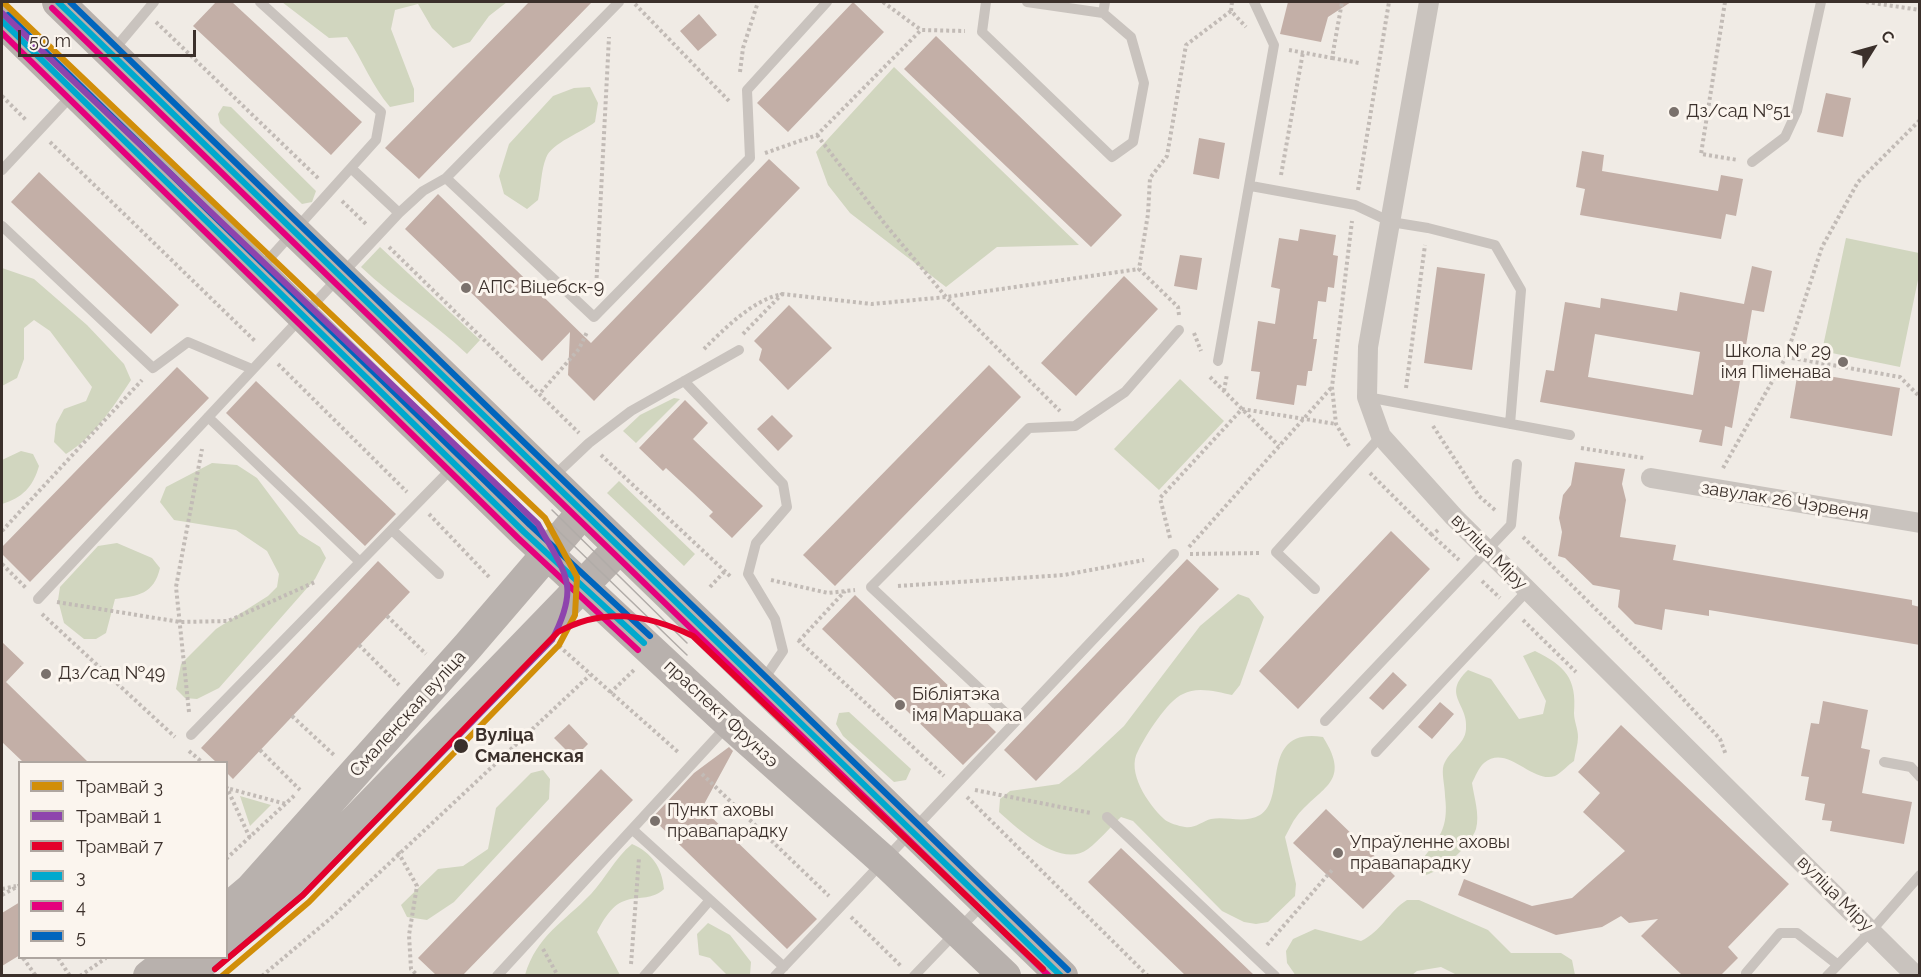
<!DOCTYPE html>
<meta charset="utf-8">
<style>
body{margin:0}
#map{position:relative;width:1921px;height:977px;overflow:hidden;background:#f0ebe5;font-family:Raleway,sans-serif}
canvas{display:block}
.frame{position:absolute;inset:0;border:3px solid #3b302b;pointer-events:none}
.legend{position:absolute;left:18px;top:761px;width:210px;height:198px;box-sizing:border-box;background:#fbf5ee;border:2px solid #aea6a0;margin:0;padding:8px 10px;list-style:none;font-size:18px;color:#3b302b}
.legend li{display:flex;align-items:center;gap:12px;height:30px}
.legend b{width:30px;border:2px solid #aea6a0}
.north{position:absolute;left:1843px;top:18px;width:60px;height:60px;-webkit-text-stroke:4px #fbf5ee;paint-order:stroke;rotate:53deg;font-size:16px;font-weight:700;line-height:24px;text-align:center;color:#3b302b}
.north::after{content:'';display:block;margin:auto;width:21px;height:27px;background:#3b302b;clip-path:polygon(50% 0,100% 100%,50% 72%,0 100%)}
.scale{position:absolute;left:18px;top:30px;width:178px;height:27px;box-sizing:border-box;border:3px solid #3b302b;border-top:0;padding-left:8px;font-size:18px;line-height:21px;white-space:nowrap;color:#3b302b;-webkit-text-stroke:4px #fbf5ee;paint-order:stroke}
</style>
<div id="map">
<canvas width="1921" height="977"></canvas>
<div class="frame"></div>
<ul class="legend">
<li><b style="height:8px;background:#d18e09"></b>Трамвай 3</li>
<li><b style="height:8px;background:#8e44ad"></b>Трамвай 1</li>
<li><b style="height:8px;background:#e4002b"></b>Трамвай 7</li>
<li><b style="height:8px;background:#00a9ce"></b>3</li>
<li><b style="height:8px;background:#e5007d"></b>4</li>
<li><b style="height:8px;background:#0065bd"></b>5</li>
</ul>
<div class="north">С</div>
<div class="scale">50 m</div>
</div>
<script>
const c = document.querySelector('canvas').getContext('2d');
c.lineJoin = 'round';
function fill(path, color) { c.fillStyle = color; c.fill(path, 'evenodd'); }
function stroke(path, color, width, dash) { c.strokeStyle = color; c.lineWidth = width; c.lineCap = dash ? 'butt' : 'round'; c.setLineDash(dash || []); c.stroke(path); }
function write(font, color, halo, rows, align = 'center') {
  c.font = font + ' Raleway,sans-serif'; c.lineWidth = 6; c.setLineDash([]); c.textBaseline = 'middle'; c.strokeStyle = halo; c.fillStyle = color; for (const [text, x, y, turn = 0] of rows) {
    c.save(); c.translate(x, y); c.rotate((+turn || 0) * Math.PI / 180); c.textAlign = isNaN(turn) ? turn : align; if (halo) c.strokeText(text, 0, 0); c.fillText(text, 0, 0); c.restore();
  }
}
fill(new Path2D(`
 M282 2H507L489 16 470 42 453 48 432 28 418 4 395 10 391 29 414 89V102L390 107C372 86 363 61 347 37L329 38Z
 M894 67 1079 245 997 247 946 287 850 213 828 185 816 152Z
 M590 87 598 103 595 122C583 132 551 143 546 158 541 170 541 187 538 200L527 209 504 194 499 176 509 144 553 96 574 88Z
 M223 106 231 107 316 191 312 202 302 204 220 123 218 114Z
 M1846 238 1919 253V275L1900 367 1822 351Z
 M380 247 480 340 467 354C434 322 394 299 361 267Z
 M2 268 34 279 87 325 124 364 131 380C114 406 93 438 66 454L54 442 56 424 64 409 86 401 92 387 50 331 34 320 24 328V359L17 378 2 386Z
 M1180 379 1224 421 1159 490 1114 449Z
 M674 398 680 399 636 443 623 431 640 415Z
 M21 451 33 454 39 466C33 487 22 498 2 504V460Z
 M212 463 237 465 257 478 299 534 320 547 326 558 315 579 219 688 197 699 185 698 176 689 181 664 216 629 268 596 277 587 279 574 267 551 236 530 174 520 160 502 166 487Z
 M619 481 695 554 684 566 607 493Z
 M117 543 152 558 160 568C154 594 138 596 115 599L106 633 96 639H84L64 623 58 600 60 587 98 546Z
 M1238 594 1249 598 1264 617 1240 685 1232 695C1218 692 1197 686 1183 694 1167 701 1146 735 1138 751 1126 772 1148 804 1164 819 1168 823 1179 826 1185 827 1194 829 1203 821 1211 819 1227 816 1244 824 1260 815 1288 799 1258 727 1323 737 1352 783 1321 786 1297 816 1292 822 1289 830 1285 837L1296 884 1295 896 1268 922 1256 924 1244 922 1222 911 1133 821 1121 817C1110 827 1100 840 1088 849 1061 869 1018 829 999 812L1000 799 1010 791 1059 784 1078 769 1124 726 1200 626Z
 M1535 651C1565 666 1577 678 1574 713 1574 721 1578 729 1578 737 1578 745 1575 753 1574 761 1568 765 1561 773 1555 776 1532 784 1507 743 1484 763 1479 767 1475 777 1472 783 1474 797 1480 815 1476 829 1470 847 1439 874 1421 876L1420 862C1439 838 1449 829 1445 796 1445 787 1442 776 1443 768 1446 752 1465 746 1466 729 1469 704 1441 695 1468 670L1491 679 1519 719 1543 714 1546 701 1523 656Z
 M849 712 911 769 906 780 894 782 843 736 836 724 839 713Z
 M543 770 550 779 549 799 454 902 427 920 407 917 401 905 438 869 463 866 488 849 496 808 531 773Z
 M240 796 271 805 250 826Z
 M632 844C652 853 662 867 664 889 652 900 641 896 627 900 612 904 604 919 597 932L620 975H525C537 935 564 922 591 894 606 878 614 859 632 844Z
 M1407 900H1419L1488 930 1511 953H1561L1572 960 1575 975H1457L1441 967 1417 971 1412 975 1296 976 1287 963 1286 951 1293 939 1315 929 1361 941C1381 932 1389 911 1407 900Z
 M708 923 730 935 751 962 750 975H727L710 958 699 955 697 934Z`), '#d1d6bf');
fill(new Path2D(`
 M216 2H232L362 122 331 155 193 26Z
 M529 2H592L419 179 385 148Z
 M853 2 884 32 788 132 757 103Z
 M1288 2H1351L1328 17 1321 42 1280 34Z
 M699 14 717 35 698 51 680 31Z
 M936 36 1122 215 1091 247 904 69Z
 M1826 93 1851 98 1843 137 1817 132Z
 M1199 138 1225 143 1219 179 1193 174Z
 M1582 151 1604 155 1602 171 1718 191 1721 175 1743 179 1736 216 1726 214 1721 239 1580 215 1585 189 1576 187Z
 M769 159 800 188 594 401 568 375 570 332 542 361 405 229 438 194 591 343Z
 M39 172 179 305 151 334 11 202Z
 M1300 229 1336 235 1333 255 1338 256 1334 288 1328 287 1326 302 1318 301 1313 339H1317L1312 371H1308L1306 386 1297 385 1294 405 1256 399 1260 372 1251 371 1258 321 1275 324 1280 289 1271 287 1279 238 1298 241Z
 M1180 255 1202 258 1197 290 1174 286Z
 M1752 266 1772 271 1764 312 1752 310 1732 428 1725 426 1722 446 1699 442 1702 430 1540 402 1546 370 1554 371 1565 302 1600 308 1601 298 1677 311 1680 292 1744 304ZM1595 334 1700 352 1693 395 1588 377Z
 M1437 267 1485 274 1472 370 1424 363Z
 M1124 276 1158 309 1076 396 1041 363Z
 M789 305 832 348 788 390 759 360 762 349 754 341Z
 M989 365 1021 397 835 586 803 555Z
 M177 367 209 398 30 582 2 554V547Z
 M1798 371 1900 388 1892 436 1790 418Z
 M256 381 396 514 365 546 226 413Z
 M685 400 708 423 693 439 763 506 732 538 709 516 713 512 692 492 666 468 663 471 639 448Z
 M772 415 793 436 778 451 757 429Z
 M1575 462 1625 469 1622 484 1626 500 1620 537 1676 545 1673 560 1912 600V605L1920 607V645L1709 610V616L1665 609 1662 630 1635 624 1618 607 1620 590 1593 585 1565 558 1558 556 1562 532 1559 518 1563 495 1571 485Z
 M1391 531 1430 569 1298 709 1259 671Z
 M1187 559 1219 589 1036 781 1004 750Z
 M378 561 410 592 233 779 226 772V762H216L201 748Z
 M855 595 996 732 963 765 822 629Z
 M2 642 24 663 6 682 88 762H23L2 742Z
 M1393 672 1407 685 1383 710 1369 698Z
 M1823 701 1868 710 1861 748 1870 750 1862 793 1912 802 1904 844 1830 831 1832 821 1822 820 1825 804 1805 800 1809 777 1801 776 1811 723 1819 724Z
 M1440 702 1454 714 1432 739 1418 727Z
 M569 724 588 744 574 758 554 738Z
 M1621 725 1789 884 1728 947 1738 958 1721 975H1682L1641 936 1658 919 1629 923 1621 916 1602 927 1556 935 1458 895 1464 879 1532 906 1572 898 1625 851 1583 812 1600 793 1578 772Z
 M729 747 733 751 702 808 817 919 787 949 652 818 694 773Z
 M601 769 633 800 463 975H436L418 958Z
 M1326 809 1395 876 1363 909 1293 843Z
 M1121 848 1141 867 1254 975H1185L1088 882Z
 M20 902V955L2 966V913Z`), '#c3afa7');
stroke(new Path2D(`
 M883 2 921 30
 M1232 2 1231 11 1246 27
 M1725 2 1701 154 1738 160
 M1866 2 1920 10
 M635 4 730 102
 M156 22 319 179
 M1289 50 1332 58 1342 2
 M1332 58 1359 63
 M740 72 743 48 758 2
 M2 96 27 121
 M817 135 885 224 946 297 1060 411
 M50 142 256 342
 M765 153 817 135 921 30 965 31
 M1281 175 1303 52
 M1358 190 1389 2
 M342 201 367 225
 M389 247 579 433
 M596 290 609 37
 M1179 315 1178 307 1139 269 1148 214 1150 178 1167 156 1186 45 1231 11
 M1194 333 1201 351
 M743 334 782 294
 M704 349C725 328 753 300 782 294L872 304 946 297 1139 269
 M1786 357 1900 377 1920 397
 M278 364 407 492
 M1210 377 1279 446
 M1406 388 1425 245
 M1224 391 1227 374
 M541 392 579 349 587 332
 M1433 426 1479 496 1496 511
 M1349 446 1336 424 1332 387 1352 221
 M1581 448 1644 458
 M601 455 731 577
 M1723 468 1786 357 1822 247 1858 182 1920 120
 M1370 473 1432 535
 M429 514 490 578
 M1438 530 1432 535 1459 560
 M2 531 142 380
 M1523 537 1647 660 1720 739 1726 755
 M1170 538 1160 498 1242 409 1336 424
 M1189 547 1332 387
 M1190 554 1260 553
 M2 564 27 589
 M771 580 828 593 855 590
 M1482 581 1500 598
 M898 586 1064 575 1144 560
 M710 587 725 571
 M57 602 180 622 228 621 315 582
 M42 614 175 737
 M387 616 426 654
 M1523 620 1576 672
 M798 640 944 776
 M799 641 845 591
 M359 645 399 685
 M559 646 679 753
 M610 693 634 670
 M189 712 176 587 202 449
 M292 716 335 756
 M260 750 300 790
 M189 751 202 762
 M702 774 829 896
 M226 786 250 838
 M230 789 286 804
 M975 790 1091 813
 M967 797 1148 976
 M398 852 417 886 409 935 411 969 418 976
 M226 859 296 794
 M2 889 16 886
 M2 895 20 885
 M851 917 902 967
 M1267 945 1332 870
 M543 949 558 976
 M23 958 36 976
 M58 958 70 976
 M631 964 639 858
 M80 976 106 958
 M262 976 331 918 590 675`), '#c2bbb6', 4, [3, 3]);
stroke(new Path2D(`
 M260 2 381 112 376 140 260 269
 M986 2 982 32 1112 157 1133 142 1144 83 1131 37 1103 13
 M1027 2 1103 13 1105 2
 M112 52 154 2
 M1752 162 1785 137 1797 111 1821 2
 M352 169 399 213
 M2 170 73 94
 M446 178 594 317 750 158 747 90 827 2
 M1251 186 1355 205 1391 222 1428 228 1495 245 1521 290 1510 424
 M2 226 153 368 188 342 252 369
 M1218 361 1274 45 1254 2
 M684 381 783 484 787 507 756 543 748 574 775 619 783 651 762 682
 M1367 397 1570 435
 M208 417 360 562
 M552 478 589 443 631 411 739 350
 M392 530 439 574
 M1315 589 1276 552 1381 436
 M38 599 399 213 423 191 446 178 619 2
 M1014 721 871 587 1029 428 1075 426 1125 392 1179 330
 M1325 721 1511 525 1517 464
 M191 735 453 467
 M1376 752 1527 591
 M1884 762 1911 767 1920 777
 M1107 817 1275 976
 M633 830 784 967
 M1746 973 1780 933H1797L1838 965
 M497 976 727 726
 M644 976 710 900
 M775 976 1174 554
 M914 976 983 904
 M1827 976 1872 930 1920 875`), '#c9c3be', 10);
stroke(new Path2D(`
 M1429 2 1368 347 1367 397 1381 436 1454 517 1916 976
 M1651 478 1920 523`), '#c9c3be', 20);
stroke(new Path2D(`
 M58 2 1062 976
 M2 21 524 532 729 723 884 861 1005 976
 M226 910 251 889 468 646 583 512
 M226 942 262 914 350 826 620 547
 M149 976 172 958
 M185 976 208 958`), '#b8b1ad', 32);
stroke(new Path2D(`
 M552 510 687 643
 M545 518 687 655`), '#b1aca8', 1.5);
stroke(new Path2D(`
 M58 2 1061 976
 M2 21 524 532 644 643`), '#00a9ce', 6);
stroke(new Path2D(`
 M52 8 1049 976
 M2 33 518 538 638 650`), '#e5007d', 6);
stroke(new Path2D(`
 M70 2 1068 970
 M8 15 530 525 650 636`), '#0065bd', 6);
stroke(new Path2D(`
 M3 2 545 518 577 577 575 615 559 645 309 902 222 976`), '#d18e09', 6);
stroke(new Path2D(`
 M2 13 538 524C565 574 581 584 552 640L303 895 215 969`), '#8e44ad', 6);
stroke(new Path2D(`
 M215 969 303 895 558 632C603 607 647 614 693 636L1043 969`), '#e4002b', 6);
for (const [x, y, r, color] of [
 [1674,112,6,"#7a716c"],
 [466,288,6,"#7a716c"],
 [1843,362,6,"#7a716c"],
 [46,674,6,"#7a716c"],
 [900,705,6,"#7a716c"],
 [461,746,8,"#3b302b"],
 [655,821,6,"#7a716c"],
 [1338,853,6,"#7a716c"]
]) { const dot = new Path2D(); dot.arc(x, y, r, 0, 2 * Math.PI); c.fillStyle = color; c.fill(dot); stroke(dot, '#fbf5ee', 2); }
write('18px', '#3b302b', '#fbf5ee', [
 ["Дз/сад №51",1686,112],
 ["АПС Віцебск-9",478,288],
 ["Школа № 29",1831,352,"right"],
 ["імя Піменава",1831,373,"right"],
 ["Дз/сад №49",58,674],
 ["Бібліятэка",912,695],
 ["імя Маршака",912,716],
 ["Пункт аховы",667,811],
 ["правапарадку",667,832],
 ["Упраўленне аховы",1350,843],
 ["правапарадку",1350,864]
], 'left');
write('18px', '#3b302b', '#fbf5ee', [
 ["завулак 26 Чэрвеня",1785,501,9],
 ["вуліца Міру",1489,552,45],
 ["Смаленская вуліца",408,714,-48],
 ["праспект Фрунзэ",721,714,43],
 ["вуліца Міру",1835,894,45]
]);
write('bold 18px', '#3b302b', '#fbf5ee', [
 ["Вуліца",475,736],
 ["Смаленская",475,757]
], 'left');
</script>
